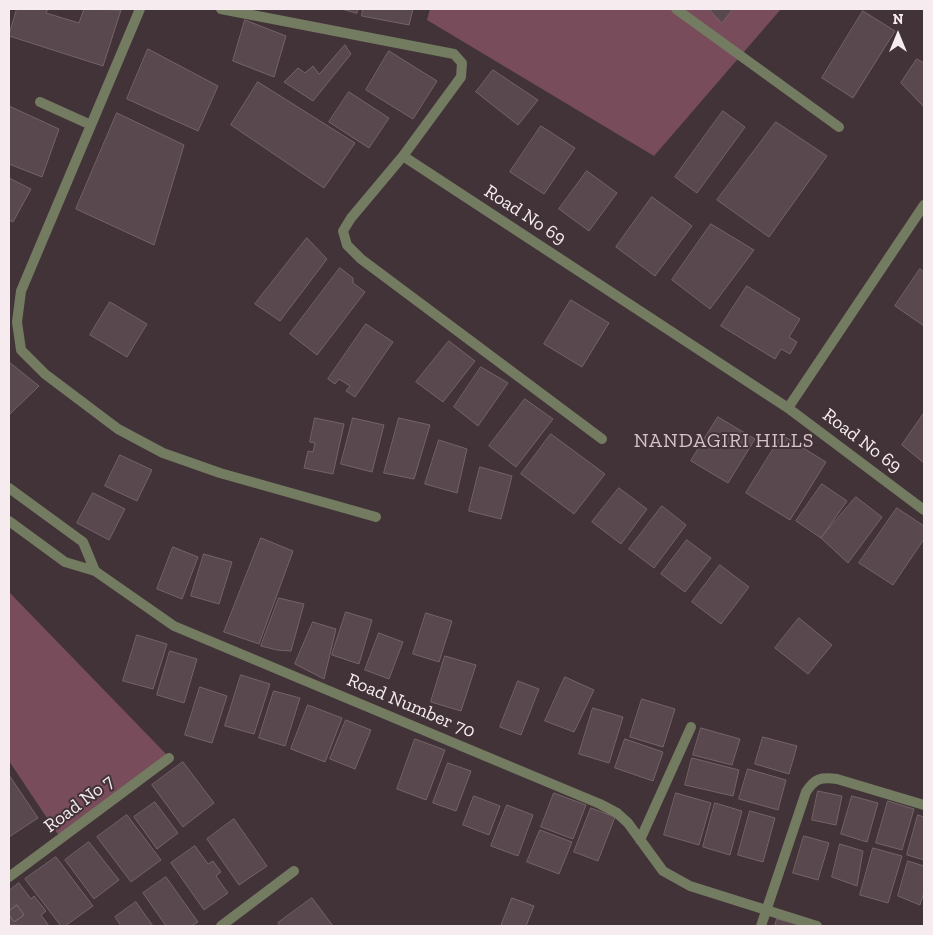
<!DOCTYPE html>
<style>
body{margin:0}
#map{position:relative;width:933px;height:935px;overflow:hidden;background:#423338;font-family:"Zilla Slab",serif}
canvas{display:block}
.frame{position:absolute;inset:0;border:10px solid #f6ecef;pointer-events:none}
.north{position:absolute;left:873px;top:10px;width:50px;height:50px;-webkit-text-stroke:4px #423338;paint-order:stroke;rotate:0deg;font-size:14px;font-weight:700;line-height:20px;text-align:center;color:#f6ecef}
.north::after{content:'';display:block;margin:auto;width:18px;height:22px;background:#f6ecef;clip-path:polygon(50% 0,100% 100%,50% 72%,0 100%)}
</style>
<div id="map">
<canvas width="933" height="935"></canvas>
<div class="frame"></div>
<div class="north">N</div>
</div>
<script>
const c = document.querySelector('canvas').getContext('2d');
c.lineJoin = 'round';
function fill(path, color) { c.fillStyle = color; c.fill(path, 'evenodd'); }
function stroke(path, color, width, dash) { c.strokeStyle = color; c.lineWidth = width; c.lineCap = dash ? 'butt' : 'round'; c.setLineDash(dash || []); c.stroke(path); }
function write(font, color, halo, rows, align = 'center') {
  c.font = font + ' "Zilla Slab",serif'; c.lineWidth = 4; c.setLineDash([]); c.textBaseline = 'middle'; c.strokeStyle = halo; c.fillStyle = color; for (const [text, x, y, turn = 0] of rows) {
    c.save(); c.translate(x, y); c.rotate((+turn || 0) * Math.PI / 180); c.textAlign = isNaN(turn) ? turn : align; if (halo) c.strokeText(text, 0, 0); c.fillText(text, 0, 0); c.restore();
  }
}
fill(new Path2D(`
 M430 9H781L654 156 427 20Z
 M9 592 167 755 59 836 9 761Z`), '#784c5b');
const building = new Path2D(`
 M17 9H48L46 13 79 23 84 9 121 10 103 66 9 36Z
 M342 9H358L357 13Z
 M363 9H413L409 25 362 16Z
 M709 9H733L722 23Z
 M863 11 895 31 853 98 822 78Z
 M245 20 286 36 274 77 233 61Z
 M345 45 351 54 313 101 284 82 298 68 305 73 313 66 319 74Z
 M148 49 218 86 198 131 127 99Z
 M389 51 437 81 413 119 366 90Z
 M917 59 924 63V107L901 83Z
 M493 70 538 100 518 125 476 92Z
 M258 82 355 143 324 188 231 125Z
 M349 92 389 118 369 148 329 122Z
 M9 106 59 129 42 177 9 164Z
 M723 111 745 127 697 193 675 177Z
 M117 113 184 145 154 245 76 209Z
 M776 122 827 156 769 237 717 200Z
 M541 126 575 148 544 194 510 172Z
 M587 171 617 193 589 231 559 209Z
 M9 178 31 189 13 222 9 220Z
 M652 197 692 226 655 276 616 247Z
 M711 224 754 250 710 309 672 280Z
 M307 238 327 259 280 321 255 304Z
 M340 268 353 278V283L365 292 317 355 290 334Z
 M920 269 924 272V326L895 306Z
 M747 286 800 319 789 337 797 342 790 354 781 349 775 359 721 326Z
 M571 300 609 323 582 367 544 344Z
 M110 302 147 324 127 357 90 335Z
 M366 324 393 342 355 397 346 391 350 386 339 379 335 384 328 379Z
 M449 341 475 361 443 402 416 382Z
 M9 362 39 386 9 415Z
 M481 367 508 383 478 426 454 407Z
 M525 399 553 419 516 467 489 446Z
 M924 413V463L902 445Z
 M718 417 755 439 728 483 691 461Z
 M315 418 344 424 333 474 304 468 308 451 313 452 315 443 310 442Z
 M353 418 384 425 372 472 341 464Z
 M399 418 430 425 414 479 384 473Z
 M551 434 605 474 574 514 521 474Z
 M782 435 826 462 790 520 746 493Z
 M439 440 467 449 457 493 425 484Z
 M120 455 152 470 137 501 105 486Z
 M480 467 512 476 501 519 469 511Z
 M822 484 847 501 821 538 796 521Z
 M619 488 647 509 621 544 592 522Z
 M93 493 125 509 109 540 77 523Z
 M856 497 882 517 848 563 821 538Z
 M662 506 686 525 654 568 629 549Z
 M897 508 924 526V539L893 585 859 563Z
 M261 538 293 551 259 644 224 632Z
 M687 540 711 558 685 592 661 574Z
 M173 547 198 557 182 599 157 589Z
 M204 554 232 562 219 604 191 596Z
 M720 565 749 587 721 624 692 602Z
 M279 598 304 604 291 651 277 650 261 646Z
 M346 612 372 620 359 664 332 655Z
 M426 613 452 621 439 662 413 654Z
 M799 618 832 645 808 674 775 648Z
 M313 622 336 629 324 679 295 664Z
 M379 633 403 642 389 679 365 670Z
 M137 635 167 644 153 689 123 681Z
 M170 651 197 659 184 703 157 695Z
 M445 656 476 665 461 711 431 702Z
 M241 675 270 684 254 734 225 726Z
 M565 677 594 690 574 732 545 721Z
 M518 681 539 689 521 735 500 727Z
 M200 687 227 696 212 743 185 735Z
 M274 691 300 698 285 746 259 738Z
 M642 699 675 709 663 747 630 737Z
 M308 705 342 718 325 762 291 749Z
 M593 708 623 717 609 763 579 754Z
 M346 720 371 730 355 769 330 759Z
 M701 728 740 739 732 765 693 755Z
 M763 737 797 746 789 774 755 764Z
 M415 739 445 750 426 800 397 789Z
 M625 739 663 752 653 781 615 768Z
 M692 758 739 770 733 796 685 785Z
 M183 762 214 803 183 827 152 785Z
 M448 763 471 771 456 811 433 803Z
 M748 769 786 780 778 810 739 799Z
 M9 775 38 818 9 837Z
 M818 791 842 796 836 825 812 820Z
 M554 793 586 805 573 839 541 827Z
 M676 793 711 803 699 845 664 835Z
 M474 796 500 806 489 835 463 825Z
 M852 796 878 803 867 842 841 834Z
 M888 801 914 809 902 850 876 843Z
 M155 802 178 833 157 849 134 817Z
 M715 803 742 811 730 855 703 847Z
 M507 805 533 815 518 856 491 846Z
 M591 808 615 817 598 861 574 852Z
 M750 811 775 818 763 862 738 855Z
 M127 815 161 860 131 882 97 837Z
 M918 815 924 817V860L907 855Z
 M234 819 267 866 239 885 207 839Z
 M540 830 572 842 559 874 527 862Z
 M804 836 829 843 818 880 793 873Z
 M89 842 119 880 94 899 65 860Z
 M840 844 863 851 857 886 832 877Z
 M195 846 208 864 213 861 221 872 216 876 228 893 204 910 171 863Z
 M873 848 902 856 888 903 860 895Z
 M56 857 93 906 65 926H61L25 879Z
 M908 861 924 866V892L920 905 898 896Z
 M166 877 198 922 191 926H166L143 893Z
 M19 883 31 899 34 896 46 911 41 915 49 926 9 925V915L14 922 24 915 17 905 9 911V891Z
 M312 898 333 926H280L278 923Z
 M512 898 534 906 526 926H501Z
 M136 902 153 926H121L115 917Z
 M17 905 24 915 14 922 9 915V911Z
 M777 919 803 925V926H775Z`);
fill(building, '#59494e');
stroke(building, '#746368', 1);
stroke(new Path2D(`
 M140 9 21 291 17 322 21 350 45 374 118 429 163 453 220 473 376 517
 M221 9 454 54 462 63 461 77 403 156 788 408 924 510
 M676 9 839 127
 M40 102 91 125
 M403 156 351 218 343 231 347 245 361 259 602 439
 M788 408 924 205
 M9 488 83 542 95 571 174 626 600 804 617 813 628 823 663 871 690 886 817 926
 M9 521 65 562 95 571
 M640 840 691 727
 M9 877 169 758
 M221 926 294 871
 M761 926 806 792C815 778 821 777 837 779L924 805`), '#737b61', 10);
write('19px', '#f6ecef', '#423338', [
 ["Road No 69",525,215,33],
 ["Road No 69",862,441,37],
 ["Road Number 70",411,706,23],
 ["Road No 7",79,804,-37]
]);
c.letterSpacing = '1px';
write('20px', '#d6c3c9', '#423338', [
 ["NANDAGIRI HILLS",724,441]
]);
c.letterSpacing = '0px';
</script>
